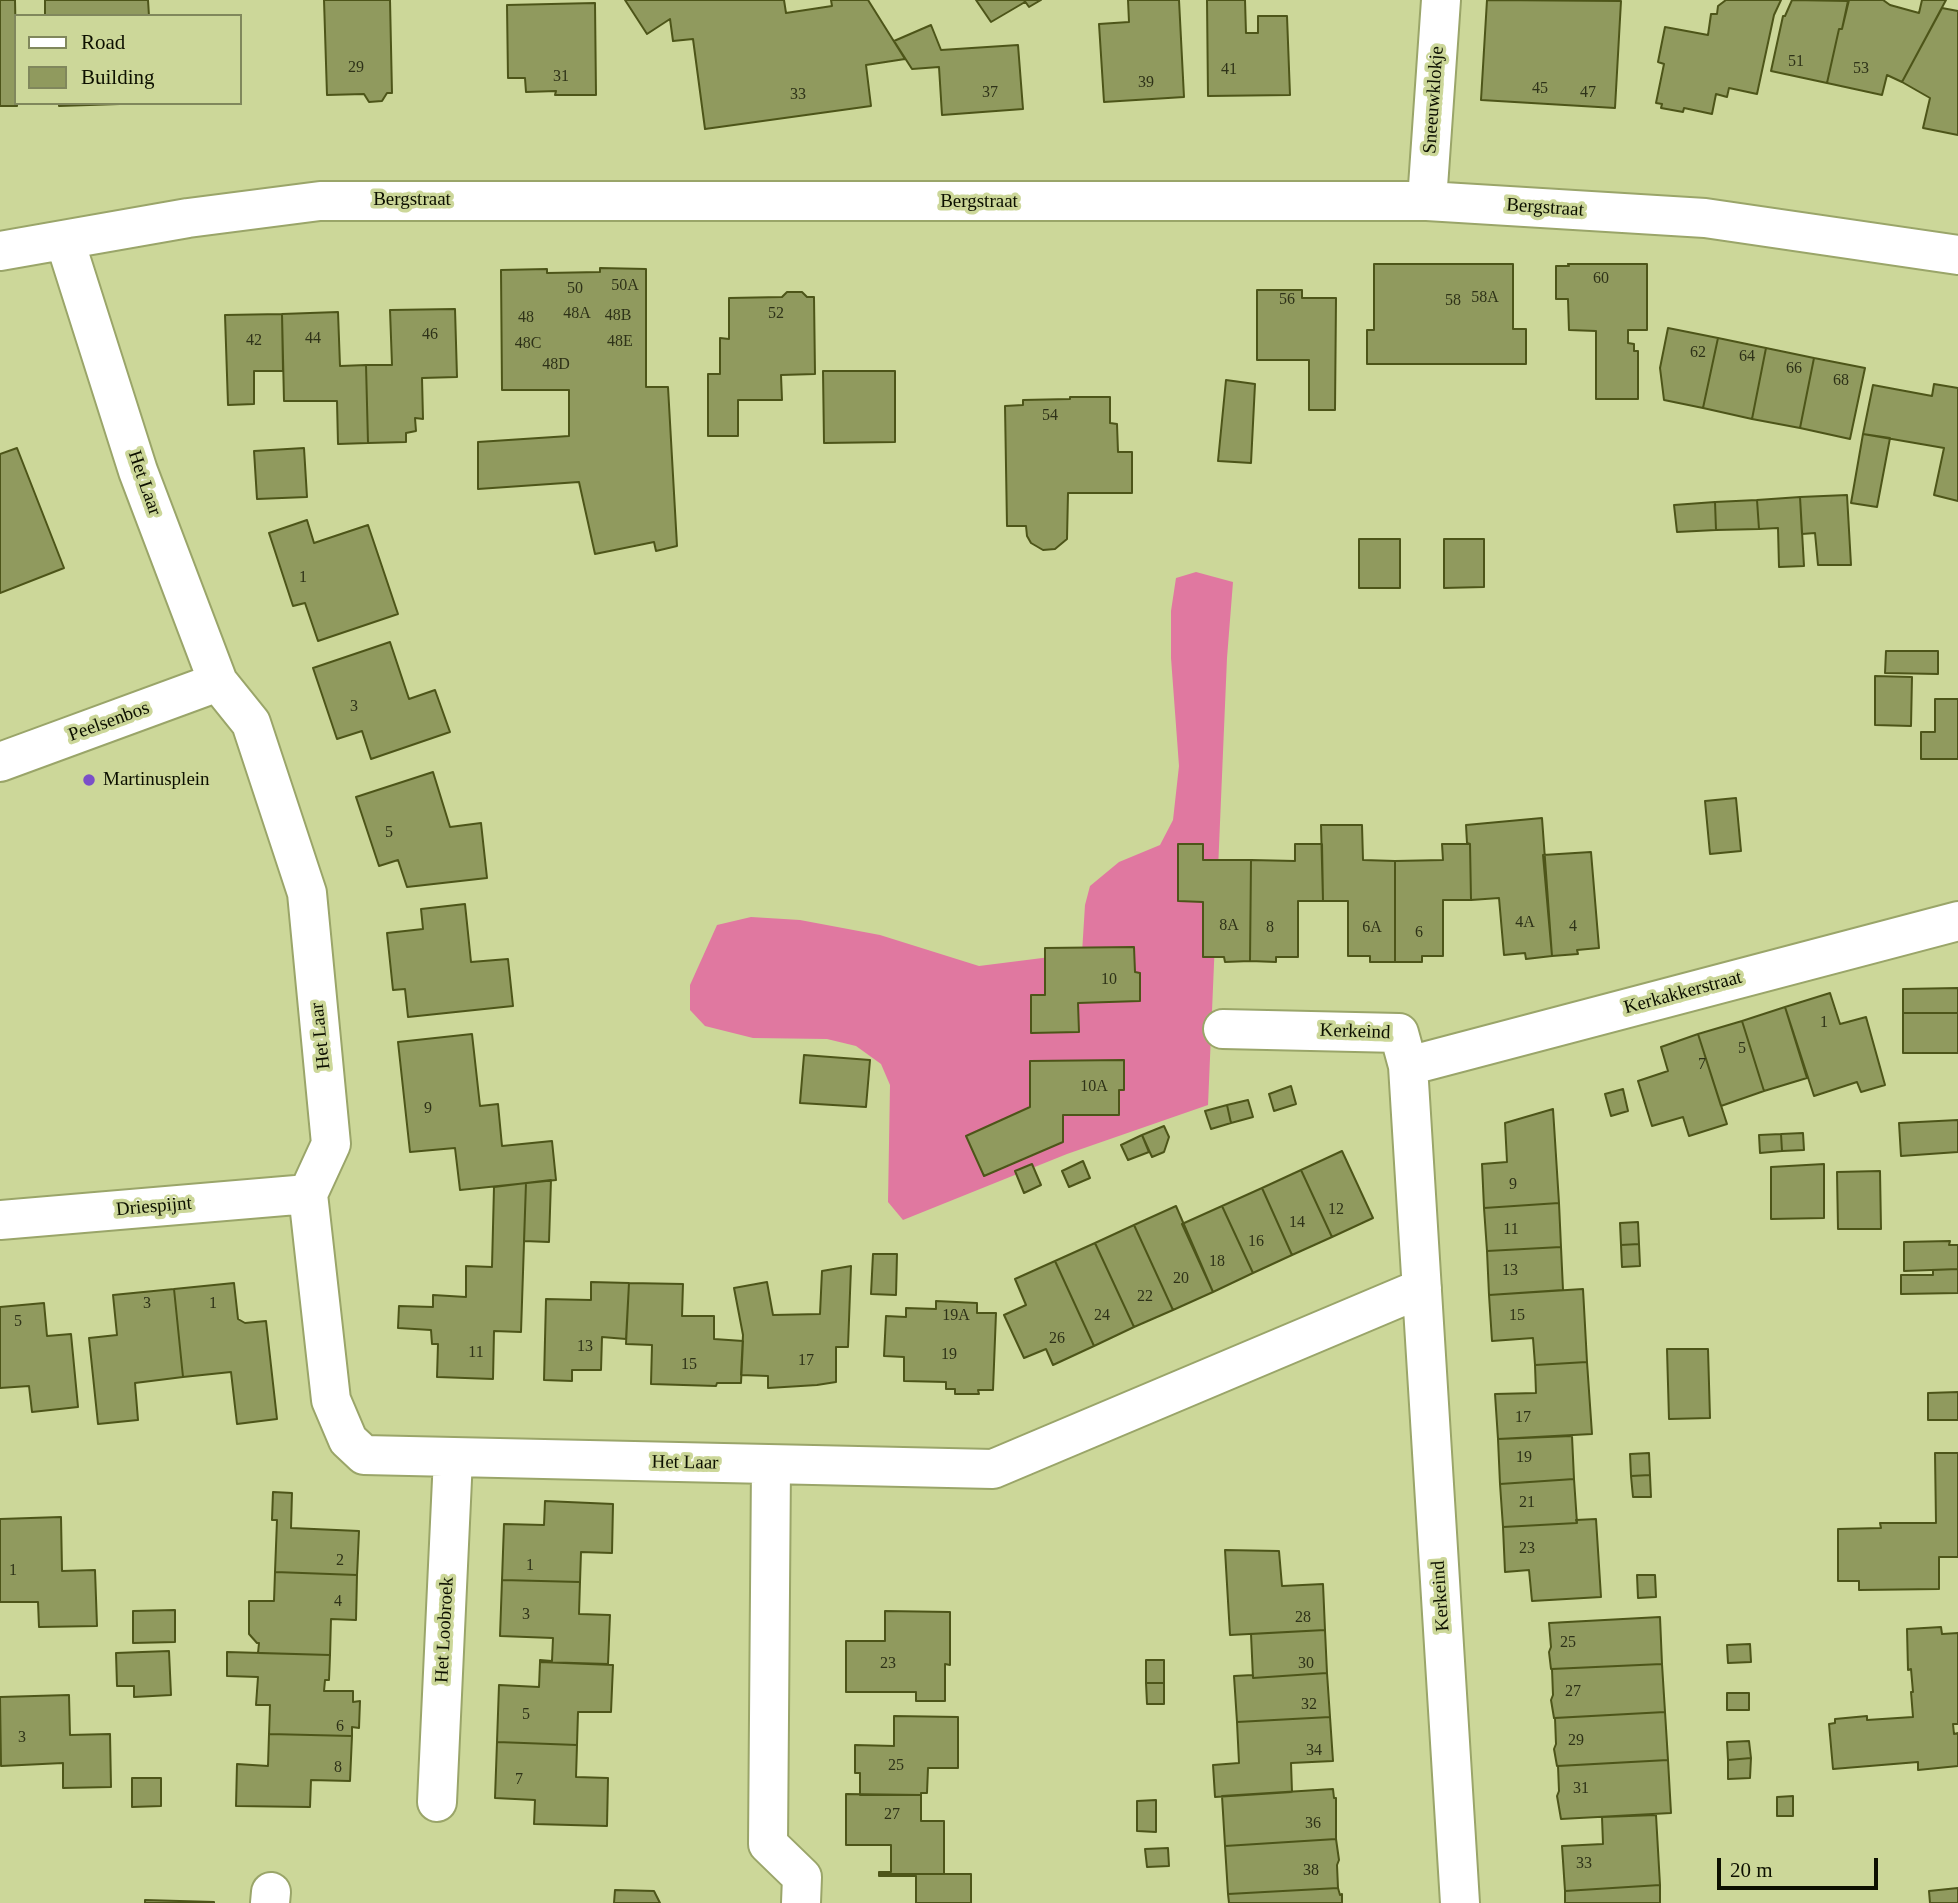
<!DOCTYPE html>
<style>
body{margin:0}
#map{position:relative;width:1958px;height:1903px;overflow:hidden;background:#ccd799;font-family:"Times New Roman",serif}
canvas{display:block}
.legend{position:absolute;left:14px;top:14px;width:228px;height:91px;box-sizing:border-box;background:#ccd799;border:2px solid #80875c;margin:0;padding:9px 12px;list-style:none;font-size:21px;color:#0d1000}
.legend li{display:flex;align-items:center;gap:14px;height:35px}
.legend b{width:35px;border:2px solid #80875c}
.scale{position:absolute;left:1717px;top:1858px;width:161px;height:32px;box-sizing:border-box;border:4px solid #0d1000;border-top:0;padding-left:9px;font-size:21px;line-height:24px;white-space:nowrap;color:#0d1000;-webkit-text-stroke:5px #ccd799;paint-order:stroke}
</style>
<div id="map">
<canvas width="1958" height="1903"></canvas>
<ul class="legend">
<li><b style="height:9px;background:#fff"></b>Road</li>
<li><b style="height:19px;background:#909a5e"></b>Building</li>
</ul>
<div class="scale">20 m</div>
</div>
<script>
const c = document.querySelector('canvas').getContext('2d');
c.lineJoin = 'round';
function fill(path, color) { c.fillStyle = color; c.fill(path, 'evenodd'); }
function stroke(path, color, width, dash) { c.strokeStyle = color; c.lineWidth = width; c.lineCap = dash ? 'butt' : 'round'; c.setLineDash(dash || []); c.stroke(path); }
function write(font, color, halo, rows, align = 'center') {
  c.font = font + ' "Times New Roman",serif'; c.lineWidth = 7; c.setLineDash([]); c.textBaseline = 'middle'; c.strokeStyle = halo; c.fillStyle = color; for (const [text, x, y, turn = 0] of rows) {
    c.save(); c.translate(x, y); c.rotate((+turn || 0) * Math.PI / 180); c.textAlign = isNaN(turn) ? turn : align; if (halo) c.strokeText(text, 0, 0); c.fillText(text, 0, 0); c.restore();
  }
}
fill(new Path2D(`
 M1196 572 1233 582 1227 658 1208 1105 1067 1154 903 1220 888 1202 890 1085 881 1064 856 1046 827 1039 753 1038 705 1026 690 1010V985L717 925 751 917 800 920 880 935 979 966 1082 953 1085 905 1090 886 1119 862 1160 845 1173 820 1179 766 1171 658V611L1176 578Z`), '#e078a0');
const building = new Path2D(`
 M0 0H15L17 106H0Z
 M45 0H148L149 16H45Z
 M324 0H390L392 93H387L382 101 369 102 364 94 327 95Z
 M625 0H784L786 13 832 6 831 0H868L905 59 866 65 871 106 705 129 693 39 673 41 670 19 647 34Z
 M976 0H1024L1025 2 991 22Z
 M1024 0H1041L1029 7Z
 M1128 0H1179L1184 97 1104 102 1099 24 1129 22Z
 M1207 0H1245L1246 33H1258V16H1287L1290 95 1208 96Z
 M1487 0 1621 1 1615 108 1481 100Z
 M1726 0H1781L1774 15 1757 94 1729 88 1727 97 1716 94 1712 114 1684 108 1683 112 1661 108 1662 104 1656 103 1664 64 1658 62 1665 27 1708 35 1711 14H1717L1718 6Z
 M1792 0 1848 1 1842 29H1839L1827 83 1771 71 1783 16H1785Z
 M1849 0H1883L1890 5 1919 13 1922 0H1946L1902 82 1887 75 1882 95 1827 83 1839 29H1842Z
 M595 3 596 95H555L556 91 526 92 525 78H508L507 5Z
 M1942 8 1958 11V135L1923 128 1930 98 1902 82Z
 M931 25 941 50 1018 45 1023 109 942 115 939 67 912 69 894 41Z
 M150 103 59 106V104L40 103Z
 M1374 264H1513V329H1526V364H1367V330H1374Z
 M1568 264H1647V330H1628V343L1634 344V351H1638V399H1596V331L1569 330 1568 299H1556V266H1569Z
 M600 268 646 269V387H668L677 546 656 551 654 542 595 554 579 482 478 489V442L569 436V390H502L501 270 547 269V273L600 272Z
 M1257 290H1302V298H1336L1335 410H1309V360H1257Z
 M787 292H802L807 297H814L815 374 781 375 782 400H738V436H708V374H720V338L729 339V298L782 297Z
 M455 309 457 377 422 378 423 419 415 418 416 431 406 433V442L368 443 366 365H392L390 310Z
 M338 312 340 366 366 365 368 443 338 444 337 401H284L282 314Z
 M282 314 283 371H254V404L228 405 225 315Z
 M1668 328 1718 338 1703 408 1664 400 1660 368Z
 M1718 338 1766 348 1752 419 1703 408Z
 M1766 348 1814 358 1800 428 1752 419Z
 M1814 358 1865 368 1850 439 1800 428Z
 M823 371H895V442L824 443Z
 M1226 380 1255 384 1251 463 1218 461Z
 M1934 384 1958 388V501L1934 495 1944 448 1863 434 1873 385 1932 396Z
 M1070 397H1110V423L1117 424 1118 452H1132V493H1068L1067 539 1055 549 1043 550 1031 543 1027 536 1026 526H1007L1005 406 1023 405V400L1070 399Z
 M1863 434 1890 438 1877 507 1851 503Z
 M17 448 64 568 0 593V454Z
 M304 448 307 497 257 499 254 451Z
 M1847 495 1851 565H1818L1815 533 1802 534 1800 497Z
 M1800 497 1804 566 1779 567 1778 528 1759 529 1757 500Z
 M1757 500 1759 529 1716 530 1715 502Z
 M1715 502 1716 530 1677 532 1674 505Z
 M307 520 314 543 368 525 398 614 318 641 305 603 293 606 269 533Z
 M1359 539H1400V588H1359Z
 M1444 539H1484V587L1444 588Z
 M390 642 409 699 435 690 450 732 371 759 362 731 337 739 313 668Z
 M1886 651H1938V674L1885 673Z
 M1875 676 1912 677 1911 726 1875 725Z
 M1935 699H1958V759H1921V732H1935Z
 M433 772 450 827 481 823 487 878 407 887 398 860 379 866 356 797Z
 M1736 798 1741 851 1710 854 1705 801Z
 M1542 818 1552 956 1526 959 1525 953 1504 955 1499 898 1471 900 1470 844 1467 843 1466 825Z
 M1321 825H1362L1363 860 1395 861V962H1370V956H1348V901H1323Z
 M1178 844H1203V860H1251L1250 961 1225 962 1224 957H1203V902L1178 901Z
 M1295 844H1322L1323 901H1298V957H1276V962L1250 961 1251 860 1295 861Z
 M1442 844H1470L1471 900H1443V956H1422V962H1395V861L1443 860Z
 M1591 852 1599 948 1577 950 1578 954 1552 956 1543 855Z
 M465 904 471 962 508 959 513 1006 408 1017 405 989 393 990 387 933 423 929 421 909Z
 M1134 947 1135 972 1140 973V1001L1078 1003 1079 1032 1031 1033V995H1045V948Z
 M1958 988V1013H1903V989Z
 M1830 993 1840 1024 1866 1017 1885 1085 1861 1092 1857 1082 1814 1096 1785 1007Z
 M1785 1007 1807 1078 1764 1091 1742 1021Z
 M1903 1013H1958V1053H1903Z
 M1742 1021 1764 1091 1721 1106 1698 1034Z
 M472 1034 480 1106 498 1104 502 1146 552 1141 556 1180 460 1190 455 1148 410 1152 398 1042Z
 M1698 1034 1727 1124 1689 1136 1683 1117 1652 1126 1638 1081 1668 1071 1661 1047Z
 M804 1055 870 1060 866 1107 800 1103Z
 M1124 1060V1090H1119V1115H1063V1142L984 1176 966 1136 1030 1107V1061Z
 M1291 1086 1296 1104 1274 1111 1269 1094Z
 M1623 1089 1628 1111 1611 1116 1605 1094Z
 M1248 1100 1253 1117 1231 1123 1227 1105Z
 M1227 1105 1231 1123 1211 1129 1205 1111Z
 M1553 1109 1559 1203 1484 1208 1482 1164 1507 1162 1505 1123Z
 M1958 1120V1152L1901 1156 1899 1123Z
 M1164 1126 1169 1137 1164 1152 1152 1157 1142 1135Z
 M1803 1133 1804 1150 1782 1151 1781 1134Z
 M1781 1134 1782 1151 1760 1153 1759 1135Z
 M1142 1135 1149 1152 1128 1160 1121 1145Z
 M1342 1151 1373 1218 1332 1237 1301 1170Z
 M1083 1161 1090 1178 1069 1187 1062 1171Z
 M1032 1164 1041 1185 1024 1193 1015 1171Z
 M1824 1164V1218L1771 1219V1167Z
 M1301 1170 1332 1237 1292 1255 1262 1188Z
 M1880 1171 1881 1229H1838L1837 1172Z
 M551 1180 549 1242 524 1241 526 1183Z
 M526 1183 521 1332 494 1331 493 1379 437 1377 438 1344H432L431 1330 398 1328 399 1306 433 1307V1295L466 1297V1266L492 1267 494 1187Z
 M1262 1188 1292 1255 1253 1273 1222 1206Z
 M1559 1203 1561 1247 1487 1251 1484 1208Z
 M1176 1206 1213 1292 1173 1310 1134 1225Z
 M1222 1206 1253 1273 1213 1292 1182 1224Z
 M1638 1222 1639 1244 1621 1245 1620 1223Z
 M1134 1225 1173 1310 1134 1327 1095 1243Z
 M1950 1241 1949 1245H1958V1269L1904 1271V1242Z
 M1095 1243 1134 1327 1094 1346 1055 1261Z
 M1639 1244 1640 1266 1622 1267 1621 1245Z
 M1561 1247 1563 1290 1489 1295 1487 1251Z
 M873 1254H897L896 1295 871 1294Z
 M1055 1261 1094 1346 1053 1365 1046 1349 1024 1358 1004 1315 1026 1305 1015 1279Z
 M851 1266 848 1347H836V1382L817 1385 768 1388V1376L741 1375 743 1335 734 1288 767 1282 773 1315 820 1314 822 1271Z
 M1958 1269V1293L1901 1294V1275H1933V1270Z
 M591 1282 629 1283 626 1339 602 1337 601 1370H572V1381L544 1380 546 1299 591 1300Z
 M234 1283 238 1319 245 1323 266 1321 277 1419 237 1424 231 1372 183 1377 174 1289Z
 M629 1283 683 1284 682 1316H714V1339L743 1341 741 1383H717L716 1386 651 1384 652 1345 626 1344Z
 M174 1289 183 1377 135 1383 138 1420 98 1424 89 1338 117 1335 113 1295Z
 M1583 1289 1587 1362 1535 1365 1533 1338 1492 1341 1489 1295Z
 M936 1301 977 1303V1313H996L993 1390H978L979 1394H955V1389H946V1382L904 1381V1357L884 1356 886 1316 906 1317V1308L936 1309Z
 M44 1303 47 1336 71 1334 78 1407 32 1412 29 1386 0 1388V1307Z
 M1667 1349H1708L1710 1418 1669 1419Z
 M1587 1362 1592 1434 1498 1439 1495 1394 1536 1393 1535 1365Z
 M1958 1392V1420H1928V1393Z
 M1572 1436 1574 1479 1500 1484 1498 1439Z
 M1649 1453 1650 1475 1631 1476 1630 1454Z
 M1935 1453H1958V1557H1939V1589L1859 1590V1581H1838V1529L1881 1528 1880 1523H1936Z
 M1650 1475 1651 1497H1633L1631 1476Z
 M1574 1479 1577 1523 1503 1527 1500 1484Z
 M273 1492 292 1493 291 1528 359 1531 357 1575 275 1572 277 1520H272Z
 M545 1501 613 1504 612 1553 581 1552 580 1582 502 1580 504 1524 544 1525Z
 M61 1517 62 1571 95 1570 97 1626 39 1627 38 1602H0V1519Z
 M1596 1519 1601 1597 1532 1601 1529 1570 1505 1572 1503 1527 1577 1523 1576 1520Z
 M1225 1550 1279 1551 1282 1586 1323 1584 1325 1630 1230 1635Z
 M275 1572 357 1575 356 1620 331 1619 330 1655 258 1653 259 1643H257L249 1634V1601H274Z
 M1637 1575H1655L1656 1597 1638 1598Z
 M502 1580 580 1582 579 1614 610 1615 608 1664 540 1662V1660L552 1661 553 1638 500 1636Z
 M175 1610V1642L133 1643V1611Z
 M885 1611 950 1612V1665L945 1664V1701H916V1692H846V1641H885Z
 M1660 1617 1662 1664 1551 1669 1549 1652 1551 1647 1549 1623Z
 M1941 1627 1942 1634 1958 1633V1724H1953L1954 1734 1958 1733V1766L1918 1770V1762L1833 1769 1829 1724 1835 1723V1719L1867 1716V1720L1913 1717 1911 1692H1913L1911 1669 1908 1670 1907 1629Z
 M1325 1630 1327 1673 1253 1678 1251 1634Z
 M1750 1644 1751 1662 1728 1663 1727 1645Z
 M169 1651 171 1695 134 1697V1686H117L116 1653Z
 M227 1652 330 1655 329 1680H325L324 1691H353V1702L360 1701 359 1728 352 1727V1736L269 1734 270 1705H256L258 1677 227 1676Z
 M1146 1660H1164V1683H1146Z
 M540 1662 613 1665 611 1712H578L577 1745 497 1742 499 1685 539 1687Z
 M1662 1664 1665 1712 1554 1718 1551 1700 1553 1695 1552 1669Z
 M1327 1673 1330 1717 1237 1722 1234 1676 1253 1675V1678Z
 M1146 1683H1164V1704H1147Z
 M1727 1693H1749V1710H1727Z
 M69 1695 70 1735 110 1734 111 1787 63 1788V1763L1 1766 0 1697Z
 M1665 1712 1668 1760 1557 1766 1554 1749 1556 1744 1555 1718Z
 M894 1716 958 1717V1768H928L927 1793H921V1795H860V1773H855V1745L894 1746Z
 M1330 1717 1333 1761 1291 1763 1292 1792 1215 1797 1213 1765 1239 1763 1237 1722Z
 M269 1734 352 1736 350 1781 311 1780 310 1807 236 1806 237 1764 268 1766Z
 M1749 1741 1751 1758 1728 1760 1727 1742Z
 M497 1742 577 1745 576 1777 608 1778 607 1826 534 1824 535 1800 495 1798Z
 M1751 1758 1750 1778 1728 1779V1760Z
 M1668 1760 1671 1813 1561 1819 1557 1796 1559 1791 1558 1766Z
 M132 1778H161V1806L132 1807Z
 M1333 1789 1334 1798H1336V1839L1225 1846 1222 1796Z
 M846 1794 921 1795V1821H944V1874H879V1872H891V1845H846Z
 M1793 1796V1816H1777V1797Z
 M1156 1800V1832L1137 1831V1801Z
 M1656 1815 1660 1885 1565 1891 1562 1846 1603 1844 1602 1817Z
 M1336 1839 1339 1860 1337 1865 1338 1888 1228 1894 1225 1846Z
 M1168 1848 1169 1866 1147 1867 1145 1849Z
 M879 1874H971V1903H916V1876H879Z
 M1660 1885V1903H1565V1891Z
 M1338 1888 1340 1895 1342 1894V1903H1229L1228 1894Z
 M1958 1888V1903H1930L1929 1891Z
 M615 1890 654 1891 660 1903H614Z
 M145 1900 214 1902V1903H145Z`);
fill(building, '#909a5e');
stroke(building, '#4d5519', 2);
const minor = new Path2D(`
 M1427 201 1441 0
 M65 241 138 471 218 682 251 723 307 893 331 1144 308 1194 331 1400 348 1440 364 1455 993 1469 1422 1288
 M0 251 188 218 320 201H1427L1705 218 1958 255
 M0 762 218 682
 M1223 1029 1399 1033 1408 1066 1460 1903
 M1408 1066 1958 921
 M0 1220 308 1194
 M771 1465 768 1844 802 1877 801 1903
 M437 1802 453 1458
 M270 1903 271 1892`);
stroke(minor, '#9aa569', 42);
stroke(minor, '#fff', 38);
for (const [x, y, r, color] of [
 [89,780,7,"#7a4fc8"]
]) { const dot = new Path2D(); dot.arc(x, y, r, 0, 2 * Math.PI); c.fillStyle = color; c.fill(dot); stroke(dot, '#ccd799', 2.5); }
write('16px', '#2e3218', null, [
 ["51",1796,62],
 ["29",356,68],
 ["53",1861,69],
 ["41",1229,70],
 ["31",561,77],
 ["39",1146,83],
 ["45",1540,89],
 ["37",990,93],
 ["47",1588,93],
 ["33",798,95],
 ["60",1601,279],
 ["50A",625,286],
 ["50",575,289],
 ["58A",1485,298],
 ["56",1287,300],
 ["58",1453,301],
 ["48A",577,314],
 ["52",776,314],
 ["48B",618,316],
 ["48",526,318],
 ["46",430,335],
 ["44",313,339],
 ["42",254,341],
 ["48E",620,342],
 ["48C",528,344],
 ["62",1698,353],
 ["64",1747,357],
 ["48D",556,365],
 ["66",1794,369],
 ["68",1841,381],
 ["54",1050,416],
 ["1",303,578],
 ["3",354,707],
 ["5",389,833],
 ["4A",1525,923],
 ["8A",1229,926],
 ["4",1573,927],
 ["8",1270,928],
 ["6A",1372,928],
 ["6",1419,933],
 ["10",1109,980],
 ["1",1824,1023],
 ["5",1742,1049],
 ["7",1702,1065],
 ["10A",1094,1087],
 ["9",428,1109],
 ["9",1513,1185],
 ["12",1336,1210],
 ["14",1297,1223],
 ["11",1511,1230],
 ["16",1256,1242],
 ["18",1217,1262],
 ["13",1510,1271],
 ["20",1181,1279],
 ["22",1145,1297],
 ["3",147,1304],
 ["1",213,1304],
 ["19A",956,1316],
 ["24",1102,1316],
 ["15",1517,1316],
 ["5",18,1322],
 ["26",1057,1339],
 ["13",585,1347],
 ["11",476,1353],
 ["19",949,1355],
 ["17",806,1361],
 ["15",689,1365],
 ["17",1523,1418],
 ["19",1524,1458],
 ["21",1527,1503],
 ["23",1527,1549],
 ["2",340,1561],
 ["1",530,1566],
 ["1",13,1571],
 ["4",338,1602],
 ["3",526,1615],
 ["28",1303,1618],
 ["25",1568,1643],
 ["23",888,1664],
 ["30",1306,1664],
 ["27",1573,1692],
 ["32",1309,1705],
 ["5",526,1715],
 ["6",340,1727],
 ["3",22,1738],
 ["29",1576,1741],
 ["34",1314,1751],
 ["25",896,1766],
 ["8",338,1768],
 ["7",519,1780],
 ["31",1581,1789],
 ["27",892,1815],
 ["36",1313,1824],
 ["33",1584,1864],
 ["38",1311,1871]
]);
write('19px', '#0d1000', '#ccd799', [
 ["Sneeuwklokje",1434,100,-86],
 ["Bergstraat",412,200],
 ["Bergstraat",979,202],
 ["Bergstraat",1545,208,4],
 ["Het Laar",144,483,71],
 ["Peelsenbos",109,722,-20],
 ["Kerkakkerstraat",1683,993,-15],
 ["Kerkeind",1355,1032,2],
 ["Het Laar",321,1036,-96],
 ["Driespijnt",154,1207,-5],
 ["Het Laar",685,1463,1],
 ["Kerkeind",1441,1596,-94],
 ["Het Loobroek",445,1630,-87]
]);
write('19px', '#0d1000', '#ccd799', [
 ["Martinusplein",103,780]
], 'left');
</script>
